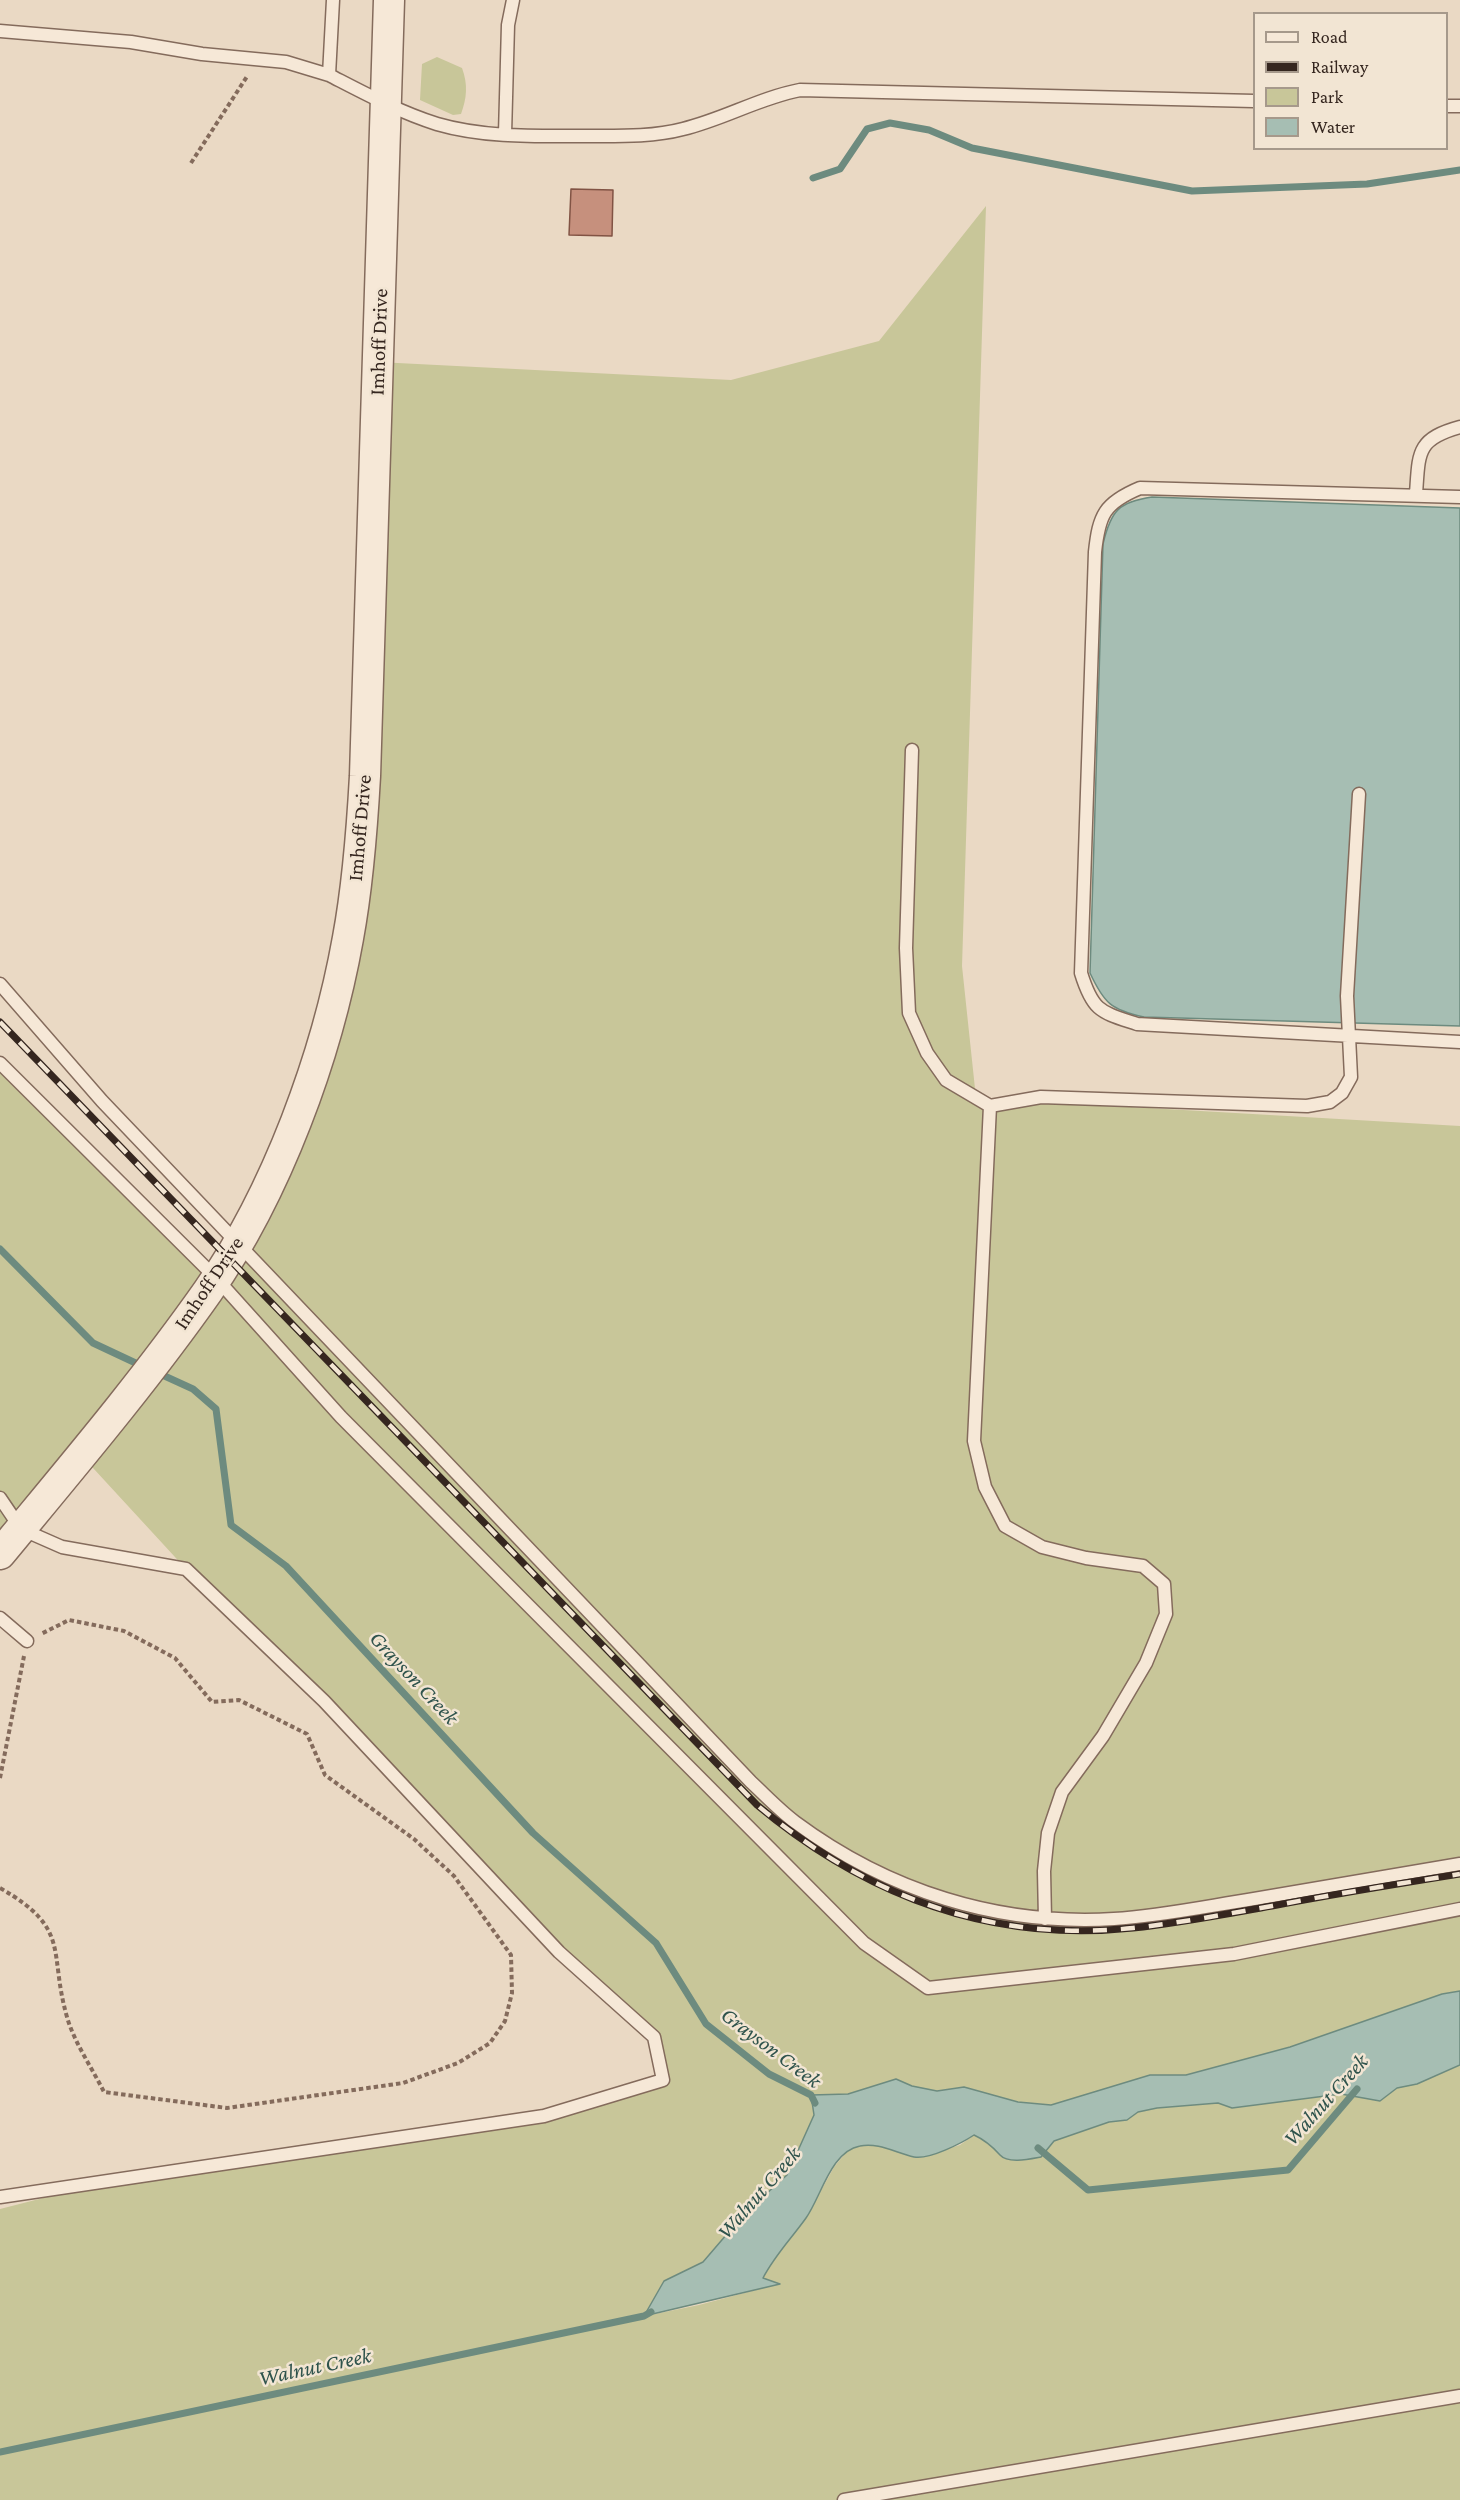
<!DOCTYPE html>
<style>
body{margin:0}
#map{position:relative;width:1460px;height:2500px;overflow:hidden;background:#ead9c4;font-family:"Crimson Pro",serif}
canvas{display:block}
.legend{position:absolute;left:1253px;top:12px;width:195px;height:138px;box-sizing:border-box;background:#f2e5d3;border:2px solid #a6998b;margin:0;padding:8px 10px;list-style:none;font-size:18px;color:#35261f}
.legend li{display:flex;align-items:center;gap:12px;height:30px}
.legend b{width:30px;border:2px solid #a6998b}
</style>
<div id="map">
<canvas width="1460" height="2500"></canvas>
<ul class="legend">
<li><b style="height:8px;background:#f6e8d7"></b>Road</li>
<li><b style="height:8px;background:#35261f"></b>Railway</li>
<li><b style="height:16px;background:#c8c699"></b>Park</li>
<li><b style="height:16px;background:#a6beb3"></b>Water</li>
</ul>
</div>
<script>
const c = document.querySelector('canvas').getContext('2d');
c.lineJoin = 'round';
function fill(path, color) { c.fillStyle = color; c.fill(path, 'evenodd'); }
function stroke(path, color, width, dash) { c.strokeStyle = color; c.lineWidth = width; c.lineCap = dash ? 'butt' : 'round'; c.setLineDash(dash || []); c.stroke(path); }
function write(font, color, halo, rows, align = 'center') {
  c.font = font + ' "Crimson Pro",serif'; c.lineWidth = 5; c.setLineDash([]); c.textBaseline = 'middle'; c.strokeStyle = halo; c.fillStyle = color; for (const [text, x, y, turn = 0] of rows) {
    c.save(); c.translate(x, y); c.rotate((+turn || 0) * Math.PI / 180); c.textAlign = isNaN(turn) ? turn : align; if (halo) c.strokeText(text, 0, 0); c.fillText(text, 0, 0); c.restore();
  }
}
fill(new Path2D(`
 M437 57 462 68C468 84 467 98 461 114L453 115 420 100 422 64Z
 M986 206 962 966 976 1098 1460 1126V1991L1442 1994 1290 2047 1186 2075H1150L1051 2105 1018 2102 964 2087 937 2091 912 2086 896 2079 848 2094 811 2095 814 2115 787 2175 745 2213 703 2262 664 2281 645 2316 699 2305 778 2284 762 2278 774 2256 806 2218 834 2167 848 2150 860 2145 879 2146 917 2158 960 2145 974 2135 1017 2160 1041 2157 1054 2141 1109 2122 1127 2120 1138 2112 1157 2108 1218 2103 1232 2108 1341 2094 1380 2101 1397 2088 1417 2084 1460 2065V2500H0V2209L102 2183 544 2116 662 2080 654 2037 559 1952 324 1701 186 1569 82 1456 0 1554V1062L216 1277 237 1243 348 940 378 362 731 380 879 341Z`), '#c8c699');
const water = new Path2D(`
 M1152 497 1460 508V1026L1144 1017C1111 1010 1104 1003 1090 973L1103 544C1111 510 1119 502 1152 497Z
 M1460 1991V2065L1417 2084 1397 2088 1380 2101 1341 2094 1232 2108 1218 2103 1157 2108 1138 2112 1127 2120 1109 2122 1054 2141 1041 2157C1030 2159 1008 2164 1000 2155 992 2146 985 2140 974 2135 962 2143 929 2160 914 2157 896 2153 878 2142 860 2146 831 2151 821 2197 806 2218 791 2239 775 2255 763 2278L780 2284 644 2316 664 2281 703 2262 745 2213 787 2175 814 2115 811 2095 848 2094 896 2079 912 2086 937 2091 964 2087 1018 2102 1051 2105 1150 2075H1186L1290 2047 1442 1994Z`);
fill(water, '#a6beb3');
stroke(water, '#6d8b7f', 1.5);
stroke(new Path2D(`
 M813 178 840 169 867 129 890 123 929 130 972 148 1192 191 1367 184 1460 170
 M0 1249 93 1343 142 1366
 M158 1373 193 1389 216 1409 231 1525 286 1566 533 1833 656 1943 706 2024 769 2074 811 2095 815 2103
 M1038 2148 1088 2190 1288 2170 1357 2089
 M0 2452 644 2316 651 2312`), '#6d8b7f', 7);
const building = new Path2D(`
 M571 189 613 190 612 236 569 235Z`);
fill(building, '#c6907d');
stroke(building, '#815344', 1.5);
const service = new Path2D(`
 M0 31 131 42 202 54 286 62 329 75 333 0
 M329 75C364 93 399 112 437 124 485 138 538 136 587 136 619 136 653 137 683 129 724 119 759 98 800 90L1254 101
 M1446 106H1460
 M505 134 508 25 513 0
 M1416 494C1419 453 1416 439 1460 427
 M1460 497 1140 488C1104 503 1099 515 1095 552L1081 973C1093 1012 1101 1012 1137 1024L1460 1042
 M912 750 906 948 909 1013 927 1053 946 1080 990 1106 974 1441 985 1487 1005 1526 1042 1547 1086 1558 1143 1566 1164 1584 1166 1614 1146 1663 1103 1736 1062 1792 1048 1833 1044 1871 1045 1919
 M0 984 102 1101 751 1782C765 1795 779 1810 795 1822 888 1891 998 1926 1114 1919 1161 1916 1208 1906 1254 1899 1322 1887 1391 1876 1460 1864
 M0 1063 216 1278 341 1417 864 1943 928 1988 1234 1954 1460 1909
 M990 1106 1041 1097 1307 1106 1330 1102 1342 1093 1351 1077 1347 996 1359 794
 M0 1498 21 1529 62 1547 186 1569 324 1701 559 1952 654 2037 663 2080 544 2116 0 2197
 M0 1618 27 1641
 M844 2500 1460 2396`);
const tertiary = new Path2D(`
 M0 1554C71 1468 144 1382 208 1291 277 1192 327 1056 348 938 358 884 362 830 365 776L389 0`);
stroke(service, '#846b5c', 15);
stroke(tertiary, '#846b5c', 33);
stroke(new Path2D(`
 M191 163 248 75
 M0 1778 24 1656
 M0 1888C72 1929 48 1951 67 2017 74 2042 92 2068 104 2092L227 2108 403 2083 458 2063 490 2043 505 2021 512 1993 511 1955 454 1876 414 1839 325 1775 307 1734 239 1700 212 1702 175 1658 124 1631 69 1620 41 1634`), '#846b5c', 4, [4.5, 3]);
stroke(service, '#f6e8d7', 12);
stroke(tertiary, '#f6e8d7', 30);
const rail = new Path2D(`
 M0 1022 757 1805C866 1896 990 1943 1133 1928 1180 1923 1226 1914 1272 1906 1335 1894 1397 1884 1460 1874`);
stroke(rail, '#35261f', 7);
stroke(rail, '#f2e5d3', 4.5, [14]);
write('21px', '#35261f', '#f2e5d3', [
 ["Imhoff Drive",379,342,-88],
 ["Imhoff Drive",360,828,-85],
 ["Imhoff Drive",209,1283,-56]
]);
write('italic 22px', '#2f534c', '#f2e5d3', [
 ["Grayson Creek",414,1678,47],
 ["Grayson Creek",771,2048,37],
 ["Walnut Creek",1326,2100,-48],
 ["Walnut Creek",759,2193,-49],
 ["Walnut Creek",315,2367,-12]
]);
</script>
